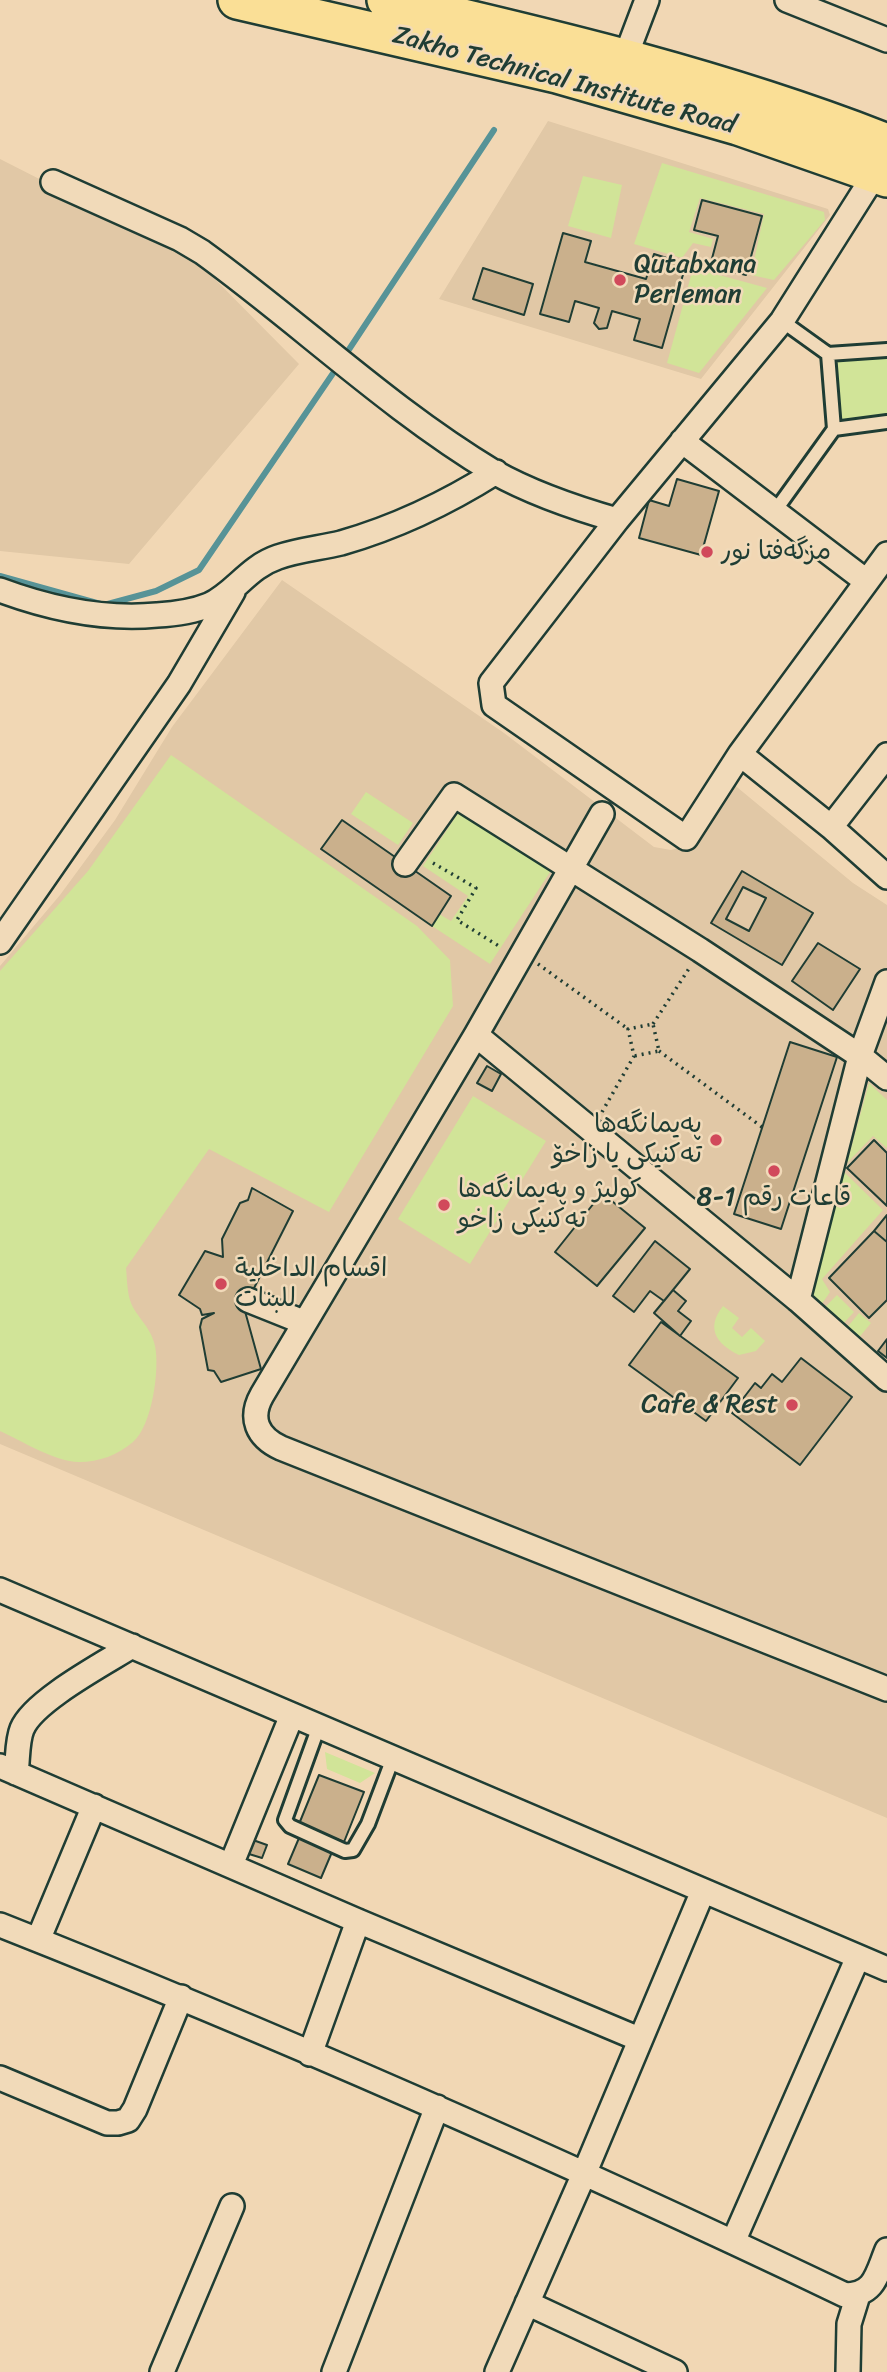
<!DOCTYPE html>
<meta charset="utf-8">
<style>
body{margin:0}
canvas{display:block;background:#f1d7b4}
</style>
<canvas width="887" height="2372"></canvas>
<script>
const c = document.querySelector('canvas').getContext('2d');
c.lineJoin = 'round';
function fill(path, color) { c.fillStyle = color; c.fill(path, 'evenodd'); }
function stroke(path, color, width, dash) { c.strokeStyle = color; c.lineWidth = width; c.lineCap = dash ? 'butt' : 'round'; c.setLineDash(dash || []); c.stroke(path); }
function write(font, color, halo, rows, align = 'center') {
  c.font = font + ' Sriracha,"Playpen Sans Arabic",sans-serif'; c.lineWidth = 5; c.setLineDash([]); c.textBaseline = 'middle'; c.strokeStyle = halo; c.fillStyle = color; for (const [text, x, y, turn = 0] of rows) {
    c.save(); c.translate(x, y); c.rotate((+turn || 0) * Math.PI / 180); c.textAlign = isNaN(turn) ? turn : align; if (halo) c.strokeText(text, 0, 0); c.fillText(text, 0, 0); c.restore();
  }
}
fill(new Path2D(`
 M548 121 828 209 830 215 701 379 439 299Z
 M0 159 193 257 299 364 129 564 0 551Z
 M282 580 504 733 654 847 671 850 684 846 732 783 853 883 887 905V1818L0 1444V966L60 895 115 820 172 727Z`), '#e1c8a6');
fill(new Path2D(`
 M662 163 824 212 825 220 774 280 751 275 764 214 700 198 689 232 713 239 711 247 693 243 682 258 634 244Z
 M583 176 622 185 611 238 568 226Z
 M697 269 767 288 699 373 667 363 692 272Z
 M887 356V415L841 423 833 360Z
 M171 755 417 926 450 960 453 1006 329 1212 209 1149 126 1268C127 1278 127 1290 130 1300 134 1315 151 1326 155 1346 160 1369 152 1426 133 1442 118 1455 99 1462 79 1462 55 1462 22 1441 0 1431V971L88 871Z
 M366 792 413 823 398 845 351 814Z
 M461 809 552 869 490 964 432 926 439 914 451 921 468 896 423 866Z
 M869 1083 887 1100V1148L873 1136 847 1163Z
 M473 1096 546 1141 470 1264 398 1219Z
 M843 1171 883 1210 822 1279 830 1292 819 1308 803 1295Z
 M837 1295 854 1312 842 1325 822 1310Z
 M723 1306 739 1318 732 1328 742 1337 751 1328 765 1341 756 1351 739 1355C717 1344 705 1329 723 1306Z
 M859 1313 871 1323 857 1340 845 1330Z
 M325 1752 375 1773 360 1783 327 1769Z`), '#d1e498');
stroke(new Path2D(`
 M344 357 494 130
 M0 576 104 605 156 591 199 570 338 366`), '#579397', 6);
const building = new Path2D(`
 M702 200 762 216 746 275 710 266 718 236 694 230Z
 M563 233 591 241 585 262 646 279 654 254 686 264 662 348 634 340 640 319 612 311 607 328 599 329 594 323 599 308 575 301 569 322 540 314Z
 M483 268 533 284 524 315 473 299Z
 M677 479 719 491 701 555 639 538 649 500 669 506Z
 M342 820 451 896 432 926 321 849Z
 M742 871 813 913 782 965 711 923Z
 M743 887 766 898 749 931 726 919Z
 M818 943 860 969 833 1010 792 981Z
 M790 1042 837 1057 781 1229 734 1214Z
 M487 1066 501 1074 492 1091 477 1083Z
 M874 1140 887 1153V1206L847 1168Z
 M252 1188 293 1211 248 1300 243 1304 261 1369 221 1382 214 1371 208 1370 200 1327 202 1319 214 1313 202 1315 200 1309 179 1295 205 1251 223 1257 222 1239 240 1203 248 1200Z
 M602 1193 645 1228 597 1286 555 1252Z
 M887 1215V1242L874 1231Z
 M874 1231 887 1242V1300L869 1318 829 1278Z
 M655 1241 690 1269 664 1301 650 1291 634 1312 613 1296Z
 M673 1290 686 1301 678 1311 691 1321 680 1336 654 1313Z
 M661 1322 738 1378 706 1421 629 1365Z
 M887 1339V1358L878 1351Z
 M801 1358 852 1397 800 1465 732 1413 755 1383 761 1388 772 1374 782 1382Z
 M319 1775 364 1792 344 1842 299 1824Z
 M299 1838 332 1852 321 1878 288 1864Z
 M253 1840 267 1845 262 1858 249 1854Z`);
fill(building, '#cab08c');
stroke(building, '#1f3d34', 2);
const lane = new Path2D(`
 M782 321 828 354
 M834 429 887 422
 M775 511 834 429 828 354 887 350
 M319 1726 285 1820 290 1826 345 1851 353 1850 368 1824 393 1758`);
const street = new Path2D(`
 M787 0 887 40
 M625 58 647 0
 M53 182 180 239 202 252C300 323 389 409 494 472 533 494 575 508 617 520
 M682 441 866 581
 M887 554 740 754 831 827 887 877
 M0 590C51 609 102 620 157 615 174 614 192 612 209 605 235 593 248 567 278 557 298 550 320 548 341 543 397 527 447 503 496 472
 M740 754 686 838 494 705 491 683 617 520 782 321 875 174
 M602 814 476 1035 262 1395C249 1418 257 1437 281 1448L887 1689
 M831 827 887 755
 M405 864 454 795 700 950 860 1056 887 1078
 M0 942 179 684 233 592
 M476 1035 798 1300 887 1379
 M248 1300 303 1322
 M798 1300 860 1056 887 982
 M0 1590 887 1969
 M0 1766 358 1921 639 2039
 M16 1773C18 1759 17 1741 22 1729 33 1701 105 1663 132 1646
 M231 1865 292 1715
 M0 1925C286 2038 568 2163 845 2295 875 2295 877 2274 887 2250
 M38 1940 94 1806
 M310 2054 358 1921
 M0 2078 107 2123H118L128 2120 135 2109 181 1997
 M733 2242 858 1957
 M527 2303 675 2372
 M162 2372 232 2206
 M334 2372 437 2107
 M497 2372 584 2174 703 1891
 M848 2372 849 2324 858 2295`);
const primary = new Path2D(`
 M237 0 557 74 738 126 887 178
 M386 0C555 39 724 79 887 143`);
stroke(lane, '#1f3d34', 18);
stroke(street, '#1f3d34', 28);
stroke(primary, '#1f3d34', 42);
stroke(new Path2D(`
 M433 863 476 888 457 920 502 948
 M538 964 628 1029
 M653 1024 690 967
 M659 1051 762 1127
 M602 1112 634 1056 628 1029 653 1024 659 1051 634 1056`), '#1f3d34', 3.5, [2, 5]);
stroke(lane, '#f1dab9', 12);
stroke(street, '#f1dab9', 23);
stroke(primary, '#fadf96', 37);
for (const [x, y, r, color] of [
 [620,280,7,"#d1495b"],
 [707,552,7,"#d1495b"],
 [716,1140,7,"#d1495b"],
 [774,1171,7,"#d1495b"],
 [444,1205,7,"#d1495b"],
 [221,1284,7,"#d1495b"],
 [792,1405,7,"#d1495b"]
]) { const dot = new Path2D(); dot.arc(x, y, r, 0, 2 * Math.PI); c.fillStyle = color; c.fill(dot); stroke(dot, '#f1dab9', 2.5); }
write('26px', '#1f3d34', '#f1dab9', [
 ["Zakho Technical Institute Road",564,81,15]
]);
write('26px', '#1f3d34', '#f1dab9', [
 ["Qutabxana",634,265],
 ["Perleman",634,295],
 ["مزگەفتا نور",721,552],
 ["پەیمانگەها",702,1125,"right"],
 ["تەکنیکی یا زاخۆ",702,1155,"right"],
 ["كوليژ و په‌يمانگه‌ها",458,1190],
 ["ته‌كنيكى زاخو",458,1220],
 ["قاعات رقم 1-8",774,1198,"center"],
 ["اقسام الداخلیة",235,1269],
 ["للبنات",235,1299],
 ["Cafe & Rest",778,1405,"right"]
], 'left');
</script>
